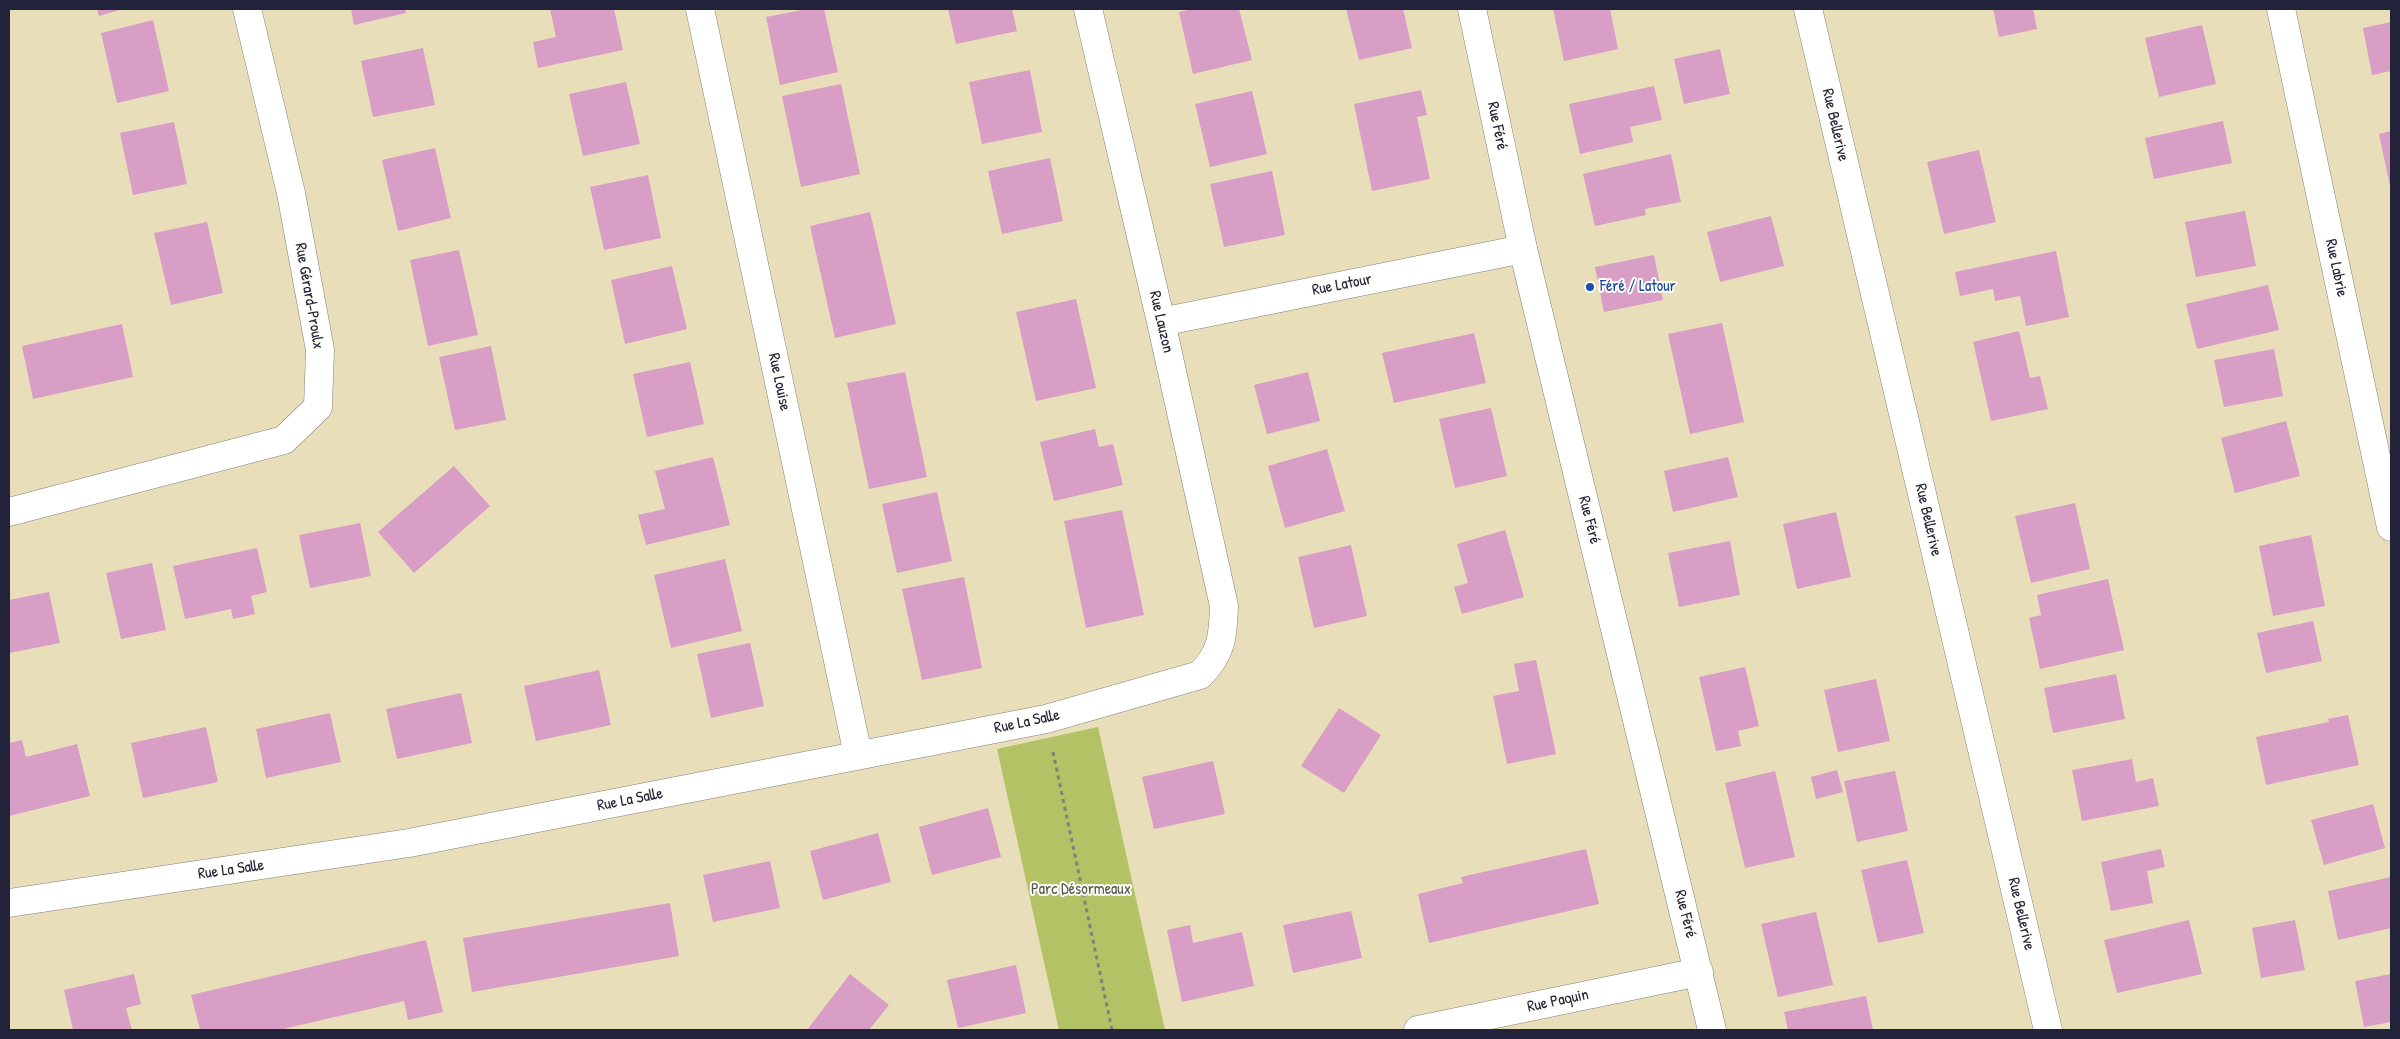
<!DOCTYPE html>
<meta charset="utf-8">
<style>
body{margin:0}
#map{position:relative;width:2400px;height:1039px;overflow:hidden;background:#e8dfba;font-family:"Patrick Hand",sans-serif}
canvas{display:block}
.frame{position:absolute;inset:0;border:10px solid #22223b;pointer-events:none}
</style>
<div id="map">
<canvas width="2400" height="1039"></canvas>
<div class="frame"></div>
</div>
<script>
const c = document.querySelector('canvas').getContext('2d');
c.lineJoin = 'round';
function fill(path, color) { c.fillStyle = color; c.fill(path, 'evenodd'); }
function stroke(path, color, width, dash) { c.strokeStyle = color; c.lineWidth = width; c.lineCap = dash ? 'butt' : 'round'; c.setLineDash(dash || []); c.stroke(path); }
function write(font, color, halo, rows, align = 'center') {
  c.font = font + ' "Patrick Hand",sans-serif'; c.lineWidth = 4; c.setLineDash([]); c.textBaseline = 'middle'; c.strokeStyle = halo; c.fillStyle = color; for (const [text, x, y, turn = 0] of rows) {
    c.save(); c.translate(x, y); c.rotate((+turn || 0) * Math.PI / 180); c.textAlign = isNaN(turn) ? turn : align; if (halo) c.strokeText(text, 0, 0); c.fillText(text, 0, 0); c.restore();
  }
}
fill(new Path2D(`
 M1098 727 1165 1030H1059L997 749Z`), '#b2c264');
fill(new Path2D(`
 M97 9H123L99 16Z
 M351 9H405L406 13 354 25Z
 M550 9H614L623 50 538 68 533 42 556 37Z
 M807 9H824L838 72 780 85 766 17Z
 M948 9H1012L1017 31 956 44Z
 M1193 9H1239L1252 60 1193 74 1179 12Z
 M1346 9H1403L1412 48 1359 60Z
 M1553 9H1610L1618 49 1564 61Z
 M1993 9H2033L2037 29 1999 37Z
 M153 20 169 91 117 103 101 33Z
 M2391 22V71L2372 75 2363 28Z
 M2202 25 2216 84 2159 97 2145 38Z
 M423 48 435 105 373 117 361 61Z
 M1720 49 1730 94 1684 104 1674 59Z
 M1030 70 1042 132 982 144 969 82Z
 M626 82 640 144 583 156 569 94Z
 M841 84 860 174 801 187 782 96Z
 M1654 86 1662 120 1630 127 1633 142 1580 154 1569 104Z
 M1421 90 1427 115 1417 117 1430 179 1372 191 1354 104Z
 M1252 91 1267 154 1210 167 1195 104Z
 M2223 121 2232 163 2154 179 2145 138Z
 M174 122 187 184 133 195 120 133Z
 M2391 131V186H2390L2379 134Z
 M435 148 451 218 398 231 382 160Z
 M1979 150 1996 222 1944 234 1927 162Z
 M1671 154 1681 202 1645 209 1646 215 1595 226 1583 174Z
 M1050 158 1063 221 1002 234 988 171Z
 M1272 171 1285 235 1224 247 1210 184Z
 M648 175 661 238 604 250 590 187Z
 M2245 211 2256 266 2196 277 2185 222Z
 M870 212 896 324 835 338 810 226Z
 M1771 216 1784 266 1720 282 1707 232Z
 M207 222 223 293 171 305 154 233Z
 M459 250 478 335 428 346 410 260Z
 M2056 251 2069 317 2026 326 2020 296 1995 301 1993 289 1960 296 1955 272Z
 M1654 255 1663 300 1604 312 1595 267Z
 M672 266 687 329 625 344 611 280Z
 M2268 285 2279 330 2197 349 2186 304Z
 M1076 299 1096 388 1036 401 1016 312Z
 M1722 323 1744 422 1690 434 1668 334Z
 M122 324 133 377 33 399 22 346Z
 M2019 331 2030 378 2040 376 2048 409 1991 421 1973 342Z
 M1474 333 1486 383 1394 403 1382 353Z
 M491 346 506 420 455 430 439 357Z
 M2274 349 2283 396 2224 407 2214 360Z
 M690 362 704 424 647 437 633 374Z
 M905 372 927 477 869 489 847 383Z
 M1308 372 1320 421 1267 434 1254 385Z
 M1491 408 1507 476 1455 488 1439 419Z
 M2286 421 2300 476 2235 493 2221 438Z
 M1095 429 1099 447 1113 444 1123 485 1054 501 1040 442Z
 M1327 449 1345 511 1285 528 1268 466Z
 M713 457 730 525 646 545 638 515 665 509 655 471Z
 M1728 457 1738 497 1673 512 1664 471Z
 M454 466 490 506 414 573 378 532Z
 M937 492 952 561 897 573 882 504Z
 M2075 503 2090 569 2031 583 2015 516Z
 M1122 510 1144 615 1086 628 1064 521Z
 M1836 512 1851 577 1797 589 1783 524Z
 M360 523 371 576 310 588 299 535Z
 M1505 530 1524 597 1462 614 1454 587 1468 583 1457 544Z
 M2311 535 2325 606 2273 616 2259 546Z
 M1730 541 1740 595 1679 607 1668 553Z
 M1351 545 1367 616 1314 628 1298 557Z
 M257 548 267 592 251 596 255 614 233 619 231 609 185 619 173 566Z
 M725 559 742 631 671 648 654 575Z
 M152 563 166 630 121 639 106 573Z
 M964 577 982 668 922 680 902 589Z
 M2108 579 2124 650 2040 669 2029 618 2041 615 2037 595Z
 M49 592 60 643 9 653V600Z
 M2313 621 2322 661 2266 673 2257 633Z
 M750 643 764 706 711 718 697 654Z
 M1536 660 1556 754 1507 764 1493 696 1519 691 1514 664Z
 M1745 667 1759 726 1738 731 1741 746 1716 751 1699 677Z
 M599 670 611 725 536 741 524 686Z
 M2116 674 2125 719 2053 733 2044 688Z
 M1876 679 1890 741 1838 752 1824 690Z
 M461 693 472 743 397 759 386 709Z
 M1339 708 1381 735 1344 793 1301 766Z
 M330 713 341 762 266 778 256 729Z
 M2348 715 2359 765 2266 785 2256 737 2329 722 2328 719Z
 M206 727 218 782 143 798 131 743Z
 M22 740 26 757 77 744 90 796 9 816V743Z
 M2132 759 2136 782 2153 778 2159 806 2082 821 2072 770Z
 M1213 761 1225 814 1154 829 1142 777Z
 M1837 770 1843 792 1816 799 1811 777Z
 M1775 771 1795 857 1745 868 1725 783Z
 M1895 771 1908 831 1857 842 1844 781Z
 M2373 804 2385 848 2324 865 2311 820Z
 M988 808 1001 857 932 875 919 827Z
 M878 833 891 882 823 900 810 851Z
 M1586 849 1599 904 1429 943 1418 894 1463 883 1461 877Z
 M2161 849 2165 867 2147 871 2153 903 2111 911 2101 862Z
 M1907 860 1924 933 1878 943 1861 870Z
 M770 861 780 908 713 922 703 875Z
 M2391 877V928L2338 940 2328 891Z
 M670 903 679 956 472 992 463 938Z
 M1351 911 1362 958 1293 973 1283 925Z
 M1816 912 1833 985 1778 997 1761 924Z
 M2189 920 2202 974 2117 993 2104 940Z
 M2295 920 2305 970 2261 978 2252 928Z
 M1190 925 1193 943 1242 932 1254 986 1182 1002 1167 930Z
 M426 940 443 1012 408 1020 404 1001 279 1030H200L191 995Z
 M1016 965 1026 1013 958 1028 947 980Z
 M134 974 141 1004 126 1008 132 1030H73L64 990Z
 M850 974 889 1005 869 1030H807Z
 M2391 974V1022L2364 1027 2355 981Z
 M1866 996 1873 1030H1788L1784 1012Z`), '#d89ec5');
const street = new Path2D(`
 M700 9 858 755
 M1808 9 2048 1030
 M2281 9 2391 527
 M1161 322 1523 249
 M9 512 284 440 318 407 320 350 291 193 247 9
 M9 903 409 843 1046 719 1200 675C1222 653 1223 636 1224 606L1161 322 1088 9
 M1418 1030 1699 972`);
const secondary = new Path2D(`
 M1472 9 1523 249 1712 1030`);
stroke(street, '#85807a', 29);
stroke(secondary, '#85807a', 29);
stroke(new Path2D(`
 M1053 752 1112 1030`), '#85807a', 3, [4, 4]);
stroke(street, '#fff', 28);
stroke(secondary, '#fff', 28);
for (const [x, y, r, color] of [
 [1590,287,5,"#1a4fb4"]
]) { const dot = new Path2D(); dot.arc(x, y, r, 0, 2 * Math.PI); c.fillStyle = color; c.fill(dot); stroke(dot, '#fdfcf7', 2); }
write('16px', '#22223b', '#fdfcf7', [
 ["Rue Bellerive",1835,125,77],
 ["Rue Féré",1497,126,78],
 ["Rue Labrie",2336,268,78],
 ["Rue Latour",1342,285,-11],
 ["Rue Gérard-Proulx",309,296,80],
 ["Rue Lauzon",1161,322,77],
 ["Rue Louise",779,382,78],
 ["Rue Féré",1589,520,76],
 ["Rue Bellerive",1928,520,77],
 ["Rue La Salle",1027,722,-12],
 ["Rue La Salle",630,800,-11],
 ["Rue La Salle",231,870,-8],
 ["Rue Féré",1685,914,76],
 ["Rue Bellerive",2021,914,77],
 ["Rue Paquin",1558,1001,-12]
]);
write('16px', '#164399', '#fdfcf7', [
 ["Féré / Latour",1600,287]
], 'left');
write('16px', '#545a49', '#fdfcf7', [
 ["Parc Désormeaux",1081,890]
]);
</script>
